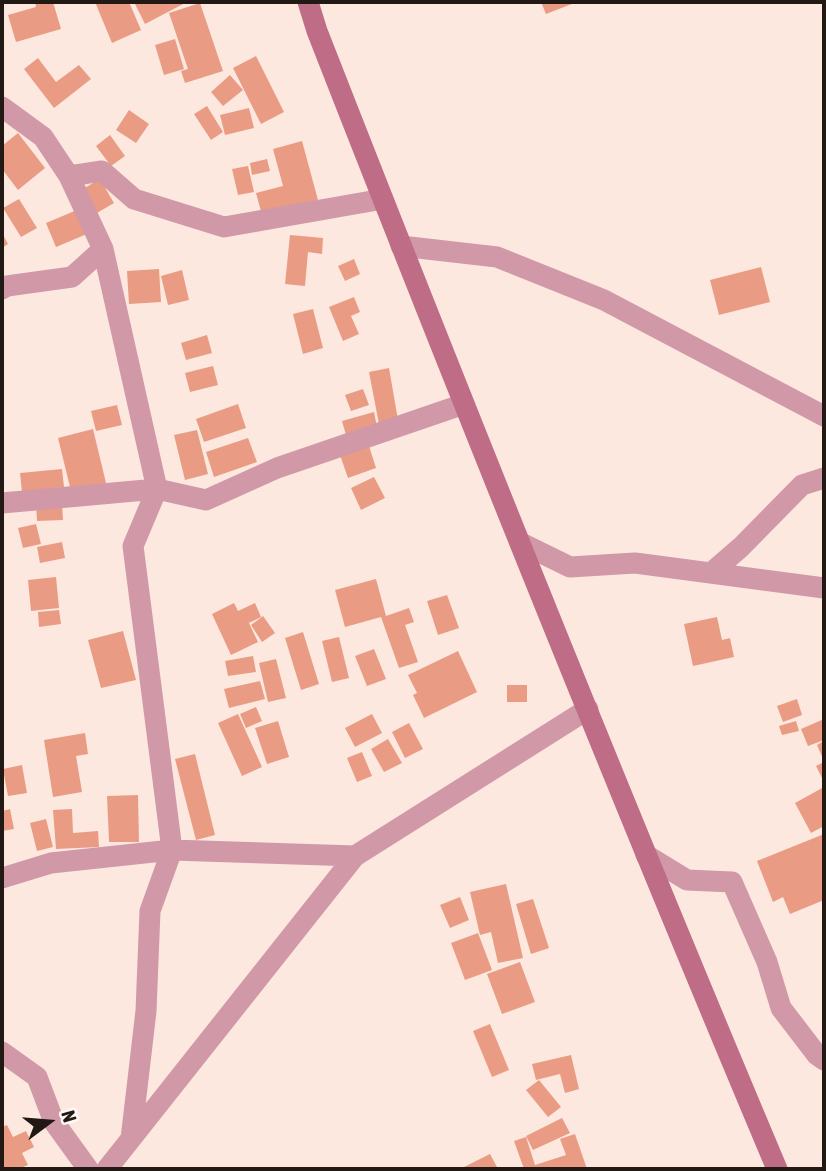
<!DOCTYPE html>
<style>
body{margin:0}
#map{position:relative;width:826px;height:1171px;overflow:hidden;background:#fce8df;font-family:"Asap Condensed",sans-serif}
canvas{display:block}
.frame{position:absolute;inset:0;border:4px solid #221915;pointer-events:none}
.north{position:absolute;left:14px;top:1087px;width:70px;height:70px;-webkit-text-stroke:5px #fef9f7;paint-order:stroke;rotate:74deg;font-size:19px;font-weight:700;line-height:28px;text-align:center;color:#221915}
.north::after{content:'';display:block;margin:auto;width:24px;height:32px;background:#221915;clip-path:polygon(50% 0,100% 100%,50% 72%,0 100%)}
</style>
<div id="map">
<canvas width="826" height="1171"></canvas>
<div class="frame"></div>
<div class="north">N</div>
</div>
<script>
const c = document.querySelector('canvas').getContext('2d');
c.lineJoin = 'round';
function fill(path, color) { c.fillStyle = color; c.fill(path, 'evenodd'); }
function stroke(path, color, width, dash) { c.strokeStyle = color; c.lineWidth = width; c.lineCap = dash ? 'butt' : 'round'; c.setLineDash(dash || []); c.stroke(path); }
fill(new Path2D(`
 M35 2H53L61 29 16 42 8 15 36 7Z
 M95 2H129L141 30 112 43Z
 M134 2H187L145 24Z
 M541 2H577L546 14Z
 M200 3 223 71 185 83 181 71 188 69 169 13Z
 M175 39 184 69 164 75 155 45Z
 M256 56 284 112 261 124 233 68Z
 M38 58 56 82 79 65 91 79 54 108 24 69Z
 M230 75 243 90 223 106 211 92Z
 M207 106 223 132 211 140 194 114Z
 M249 108 254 128 225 135 220 115Z
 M129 110 149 124 136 143 116 130Z
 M18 133 45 168 18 190 2 169V146Z
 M110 135 125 156 111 166 96 146Z
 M302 141 318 200 262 215 256 193 283 186 273 149Z
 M267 159 270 171 252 175 250 163Z
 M248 166 254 192 238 195 232 169Z
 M100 179 114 203 97 213 83 189Z
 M19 199 37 228 21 237 3 208Z
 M77 210 87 234 56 247 46 223Z
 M2 233 8 244 2 248Z
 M290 235 323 238 322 254 308 252 305 286 285 284Z
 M354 259 360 274 345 281 338 266Z
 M761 267 770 302 719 315 710 280Z
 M159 269 161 302 129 304 127 271Z
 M182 270 189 300 168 305 161 276Z
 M354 297 360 312 351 316 359 334 343 341 329 307Z
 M313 309 323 348 303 354 293 314Z
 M207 335 212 353 186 360 181 343Z
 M213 366 218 385 190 392 185 373Z
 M389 368 398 420 379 424 369 372Z
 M363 389 369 405 351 411 345 395Z
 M238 404 246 428 204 442 196 419Z
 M117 405 122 425 96 431 91 411Z
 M374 412 377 427 346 435 342 421Z
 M93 429 106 483 71 491 58 438Z
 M197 430 208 474 185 480 174 435Z
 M248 438 257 462 214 477 206 452Z
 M369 446 376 468 348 478 340 455Z
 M62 469 64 487 22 492 20 473Z
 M374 477 385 498 361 510 351 488Z
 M62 503 63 520 37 521 36 504Z
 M36 524 41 544 23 548 18 528Z
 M62 542 65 558 40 563 37 547Z
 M56 577 59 608 31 611 28 580Z
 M376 579 386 616 409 608 414 622 405 625 418 662 399 668 381 617 345 627 335 590Z
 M447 595 459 628 438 635 427 601Z
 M234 603 238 611 255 603 261 617 249 623 247 619 258 642 231 655 212 614Z
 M59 610 61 624 39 627 38 612Z
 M263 616 275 633 262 642 251 625Z
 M717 617 722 640 730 638 734 657 693 666 684 624Z
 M123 631 136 680 101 688 88 640Z
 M303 632 319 684 301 690 285 638Z
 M339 637 349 678 332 682 322 641Z
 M374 649 386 679 367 686 355 656Z
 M458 651 477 692 424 718 413 695 417 693 408 675Z
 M253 656 256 672 228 676 225 661Z
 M276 659 286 698 268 702 259 663Z
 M260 681 265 699 229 708 224 689Z
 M507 685H527V702H507Z
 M797 699 802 715 783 722 777 706Z
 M256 707 262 721 246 728 240 714Z
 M238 714 262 767 242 776 218 723Z
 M372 714 382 733 355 747 345 728Z
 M824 719V740L808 746 801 729Z
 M278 721 289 757 267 764 255 728Z
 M796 721 799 731 782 735 779 726Z
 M409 723 423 749 405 758 392 732Z
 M85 733 88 754 76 756 82 792 53 797 44 740Z
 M388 739 402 763 384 772 371 749Z
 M824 741V761L817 745Z
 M362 752 372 776 357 782 347 758Z
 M195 754 215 835 196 840 175 759Z
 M824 762V778H822L816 766Z
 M22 765 27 793 8 796 3 769Z
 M824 787V826L811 833 795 803Z
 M138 795 139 842H109L107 796Z
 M10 809 14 829 2 831V811Z
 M72 809 73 833 98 831 99 847 56 849 53 810Z
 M46 819 53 847 37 851 30 823Z
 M824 834V900L790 914 783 897 773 902 757 861Z
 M506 884 523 958 498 963 491 932 480 935 470 892Z
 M460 897 469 920 450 928 440 905Z
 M533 899 549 948 531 954 516 904Z
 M478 933 492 970 465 980 451 943Z
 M520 962 535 1002 502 1014 487 974Z
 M490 1024 509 1070 492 1077 473 1031Z
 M571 1055 579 1089 565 1093 560 1074 536 1080 532 1064Z
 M539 1080 561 1107 548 1117 526 1090Z
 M562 1118 570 1133 533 1150 526 1136Z
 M7 1125 13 1137 26 1131 34 1147 22 1153 28 1165 18 1169H2V1127Z
 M575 1134 587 1169H524L514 1141 526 1137 535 1165 566 1155 560 1139Z
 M490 1154 498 1169H465L464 1167Z`), '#e99c83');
stroke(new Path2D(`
 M2 107 43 137 69 176
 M401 246 497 257 604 300 824 416
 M2 289 7 286 72 277 103 249
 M2 503 157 489 206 500 277 468 464 404
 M521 543 570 567 635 563 824 588
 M711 573 741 547 802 485 824 478
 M646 855 687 880 732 882 767 962 781 1008 817 1055 824 1060
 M2 878 51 863 172 850 355 856 588 709
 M2 1052 37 1077 54 1122 88 1169
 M131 1139 146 1011 150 911 172 850 133 546 157 489 103 249 69 176 102 171 134 199 224 227 383 199
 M107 1169 355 856`), '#d198a8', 21);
stroke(new Path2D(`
 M308 2 317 31C466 412 618 792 777 1169`), '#bf6d86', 21);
</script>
